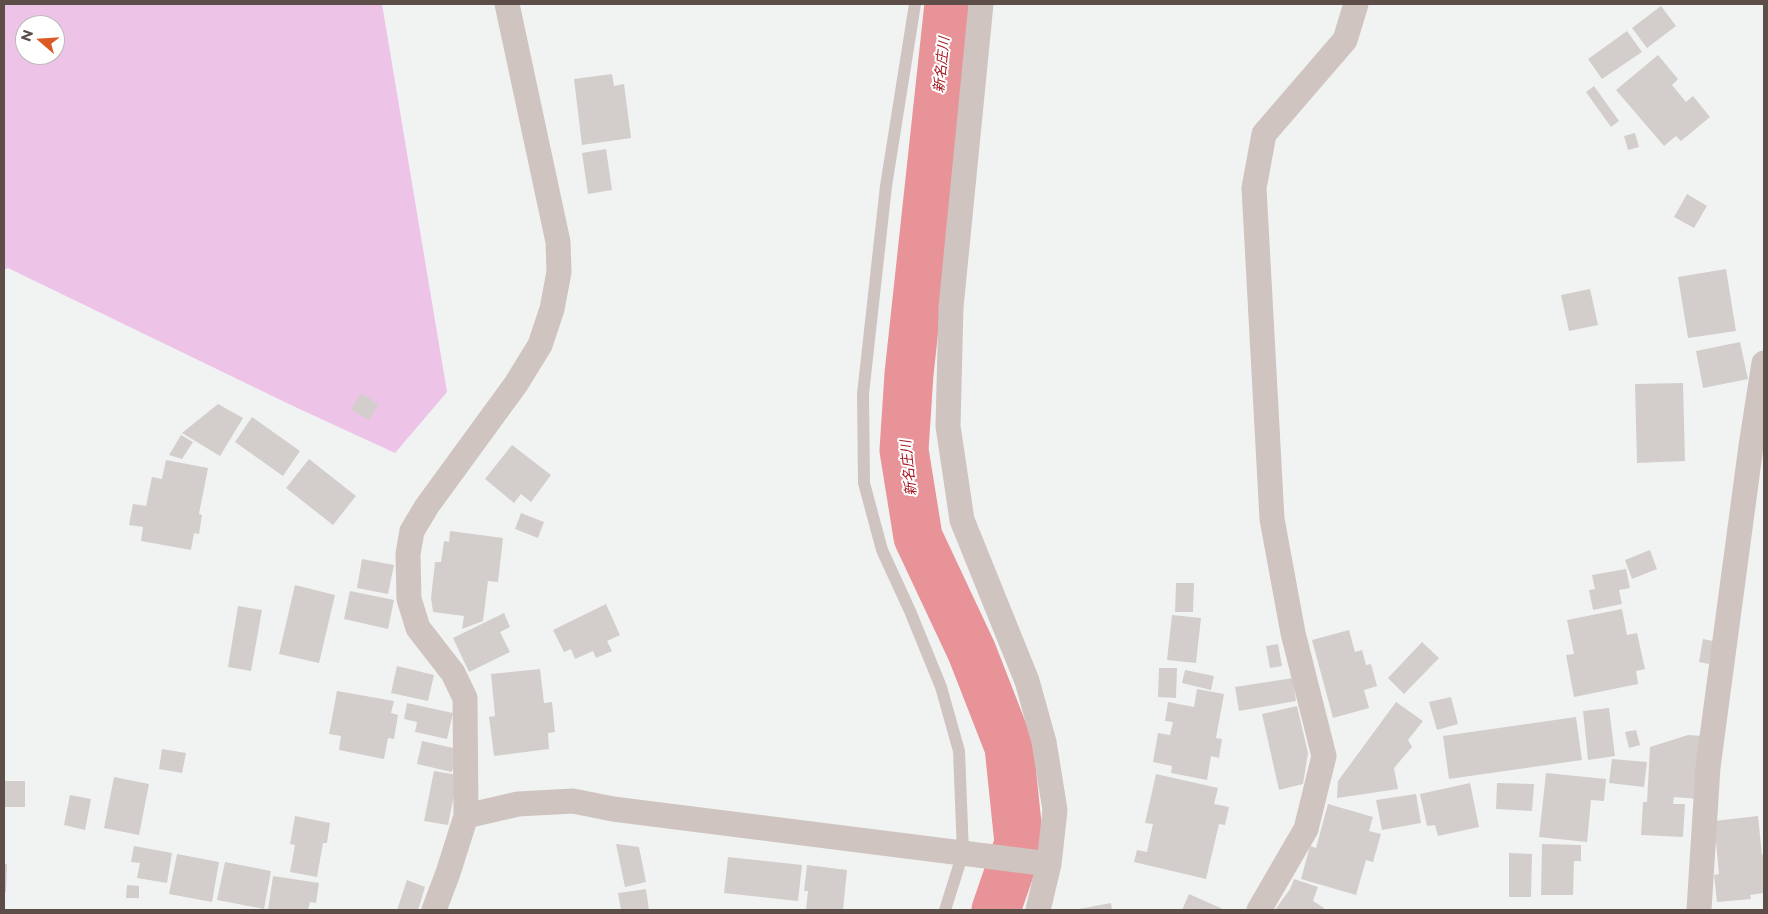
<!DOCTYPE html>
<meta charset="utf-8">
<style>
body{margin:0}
#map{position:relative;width:1768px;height:914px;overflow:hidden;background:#f1f3f3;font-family:Montserrat,sans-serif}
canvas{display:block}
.frame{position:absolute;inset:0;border:5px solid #5e4e4a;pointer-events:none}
.north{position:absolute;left:15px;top:15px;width:50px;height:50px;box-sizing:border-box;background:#fff;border:1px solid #bfb8b7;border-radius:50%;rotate:289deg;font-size:14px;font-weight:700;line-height:20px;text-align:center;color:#5e4e4a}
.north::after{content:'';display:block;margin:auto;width:18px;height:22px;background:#db5a24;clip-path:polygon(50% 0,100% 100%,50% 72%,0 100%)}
</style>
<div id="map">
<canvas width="1768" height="914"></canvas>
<div class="frame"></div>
<div class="north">N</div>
</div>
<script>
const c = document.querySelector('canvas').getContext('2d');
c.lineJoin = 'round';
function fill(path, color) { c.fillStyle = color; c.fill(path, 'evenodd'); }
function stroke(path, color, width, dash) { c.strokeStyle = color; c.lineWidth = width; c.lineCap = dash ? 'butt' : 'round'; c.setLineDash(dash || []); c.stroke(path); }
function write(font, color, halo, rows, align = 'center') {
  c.font = font + ' Montserrat,"Noto Sans JP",sans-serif'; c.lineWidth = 4; c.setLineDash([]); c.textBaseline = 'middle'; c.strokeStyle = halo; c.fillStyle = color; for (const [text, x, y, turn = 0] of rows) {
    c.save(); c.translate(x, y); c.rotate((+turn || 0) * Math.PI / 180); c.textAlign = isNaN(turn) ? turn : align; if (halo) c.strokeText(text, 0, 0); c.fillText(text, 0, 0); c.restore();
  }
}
fill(new Path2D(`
 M4 4H382L447 392 395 453 293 406 8 268 4 270ZM25 25H55V55H25Z`), '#eec3e8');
stroke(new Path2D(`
 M949 4 909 374 904 450 918 537 972 652 1009 747 1019 843 996 910`), '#e89398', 49);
fill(new Path2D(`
 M1661 6 1676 26 1647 48 1632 28Z
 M1627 31 1642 52 1602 79 1588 59Z
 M1658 55 1678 79 1672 85 1686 102 1693 96 1710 117 1681 141 1676 136 1664 146 1616 90Z
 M612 74 614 86 624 84 631 138 582 145 574 79Z
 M1594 86 1619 121 1611 127 1586 92Z
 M1635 133 1639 147 1628 150 1624 136Z
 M606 149 612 190 588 194 582 153Z
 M1687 194 1707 206 1694 228 1674 217Z
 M1726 269 1736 331 1688 338 1678 277Z
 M1590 289 1598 325 1569 331 1561 295Z
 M1740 342 1748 379 1703 388 1696 351Z
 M1683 383 1685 461 1637 463 1635 384Z
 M361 393 378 404 369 420 351 410Z
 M218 404 243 418 220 456 182 433Z
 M252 417 300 451 283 476 235 442Z
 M181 435 193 442 182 459 169 455Z
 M512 445 551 475 531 502 521 494 514 503 485 479Z
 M309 459 356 496 333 525 286 488Z
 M166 460 208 468 199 514 202 515 199 534 194 533 191 550 141 541 143 527 129 525 133 504 146 506 152 477 162 479Z
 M521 513 544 522 538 538 515 529Z
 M450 531 503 538 498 582 488 581 483 621 462 629 464 616 433 612 431 598 435 562H441L444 541 449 542Z
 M1650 550 1657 569 1632 579 1625 560Z
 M362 559 394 565 388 594 357 588Z
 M1626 569 1630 588 1619 590 1622 604 1593 610 1589 590 1595 589 1592 575Z
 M1176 583H1194L1193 612H1175Z
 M295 585 335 595 319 663 279 654Z
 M350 591 394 600 388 629 344 619Z
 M606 604 620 635 607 641 612 651 596 658 593 651 575 659 571 649 564 652 553 630Z
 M238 606 262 610 251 671 228 667Z
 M1622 609 1627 635 1637 633 1645 669 1636 671 1638 684 1574 697 1566 655 1574 654 1567 620Z
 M504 613 510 627 500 632 510 652 469 672 453 638Z
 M1172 615 1201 618 1196 663 1167 660Z
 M1349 630 1355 652 1362 650 1366 665 1371 664 1377 686 1364 690 1369 708 1333 718 1312 640Z
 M1703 639 1713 641 1709 664 1699 662Z
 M1422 642 1439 658 1404 694 1388 678Z
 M1278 644 1282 666 1270 668 1266 646Z
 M397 666 434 675 428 701 391 693Z
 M1159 668H1177L1176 698 1158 697Z
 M540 669 544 703 552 702 555 732 548 733 549 749 494 756 489 717 495 716 491 674Z
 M1185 670 1214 676 1211 690 1182 683Z
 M1293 678 1296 701 1239 711 1235 687Z
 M1197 689 1224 694 1216 738 1222 739 1219 758 1211 756 1207 780 1171 773 1172 766 1153 762 1158 733 1170 735 1173 722 1165 721 1168 702 1194 707Z
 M337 691 394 701 391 713 398 715 394 739 388 738 384 759 339 750 341 736 329 734Z
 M1451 697 1458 724 1437 730 1429 702Z
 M1396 702 1423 721 1408 740 1412 747 1394 768 1398 789 1337 798 1338 781Z
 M407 703 453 713 447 739 415 732 417 722 404 719Z
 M1297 706 1308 753 1303 784 1279 790 1262 714Z
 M1609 708 1615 756 1588 760 1583 711Z
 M1576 717 1582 760 1449 779 1443 736Z
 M1636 730 1640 745 1629 748 1625 732Z
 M1688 735 1703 736 1700 799 1674 797 1673 804H1685L1683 837 1641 835 1643 802H1647L1650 747Z
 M422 741 458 749 452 772 417 764Z
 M162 749 186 753 182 773 159 769Z
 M1612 759 1647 762 1644 787 1609 783Z
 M434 771 458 775 448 825 424 821Z
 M1546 773 1606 779 1604 801 1591 800 1587 842 1539 837Z
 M1156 774 1218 788 1214 804 1229 807 1225 825 1219 824 1206 879 1134 862 1137 850 1147 852 1153 824 1145 823Z
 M114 777 149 784 139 835 104 828Z
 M4 781H25V807H4Z
 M1470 783 1479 827 1438 836 1435 825 1427 826 1420 794Z
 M1497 783 1534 784 1532 811 1496 809Z
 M1416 794 1421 823 1382 830 1376 800Z
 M70 795 91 799 85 830 64 825Z
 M1328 804 1373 817 1369 831 1381 834 1373 862 1366 860 1356 895 1301 879 1310 846 1316 848Z
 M295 816 330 823 327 843H323L317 877 290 872 295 845 290 844Z
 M1758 816 1762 855 1764 854V893L1750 895 1751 899 1717 902 1714 875 1719 874 1714 821Z
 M616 844 639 847 646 882 625 887Z
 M1542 844 1581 845V861H1574L1573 895H1541Z
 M134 846 172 853 167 883 137 878 140 863 131 862Z
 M1509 853 1532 854 1531 897H1509Z
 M177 854 219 862 212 902 169 894Z
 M728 857 802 865 798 901 724 893Z
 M225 862 271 871 264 909 217 900Z
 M4 864H7L6 892H4Z
 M807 865 847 870 843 910H806L808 891H804Z
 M273 876 319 883 316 903 310 902 308 910H268Z
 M1294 879 1318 887 1313 901 1324 908 1323 910H1275L1290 889Z
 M407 880 425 887 418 910H397Z
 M127 885 139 886V898H126Z
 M646 889 649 910H621L618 893Z
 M1189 894 1225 910H1182Z
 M1111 903 1112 910H1079V909Z`), '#d3cecc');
stroke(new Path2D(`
 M915 4 886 186 863 394 864 483 882 550 910 611 941 687 959 751 963 853 945 910`), '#cfc4c0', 12);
stroke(new Path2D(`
 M981 4 951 307 948 426 962 520 1027 681 1044 742 1055 810 1049 864 1038 910
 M466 816 518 804 573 801 613 809 1049 864
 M434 910 448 873 466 816 465 698 453 673 418 628 409 599 408 554 412 531 427 506 516 384 540 345 552 309 559 272 558 242 507 4
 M1259 910 1306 829 1324 756 1293 633 1272 519 1254 188 1264 134 1345 40 1356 4
 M1699 910 1708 767 1751 446 1764 363`), '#cfc4c0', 25);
write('italic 14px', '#a6151d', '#fff', [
 ["新名庄川",942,65,-84],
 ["新名庄川",909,468,-96]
]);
</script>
